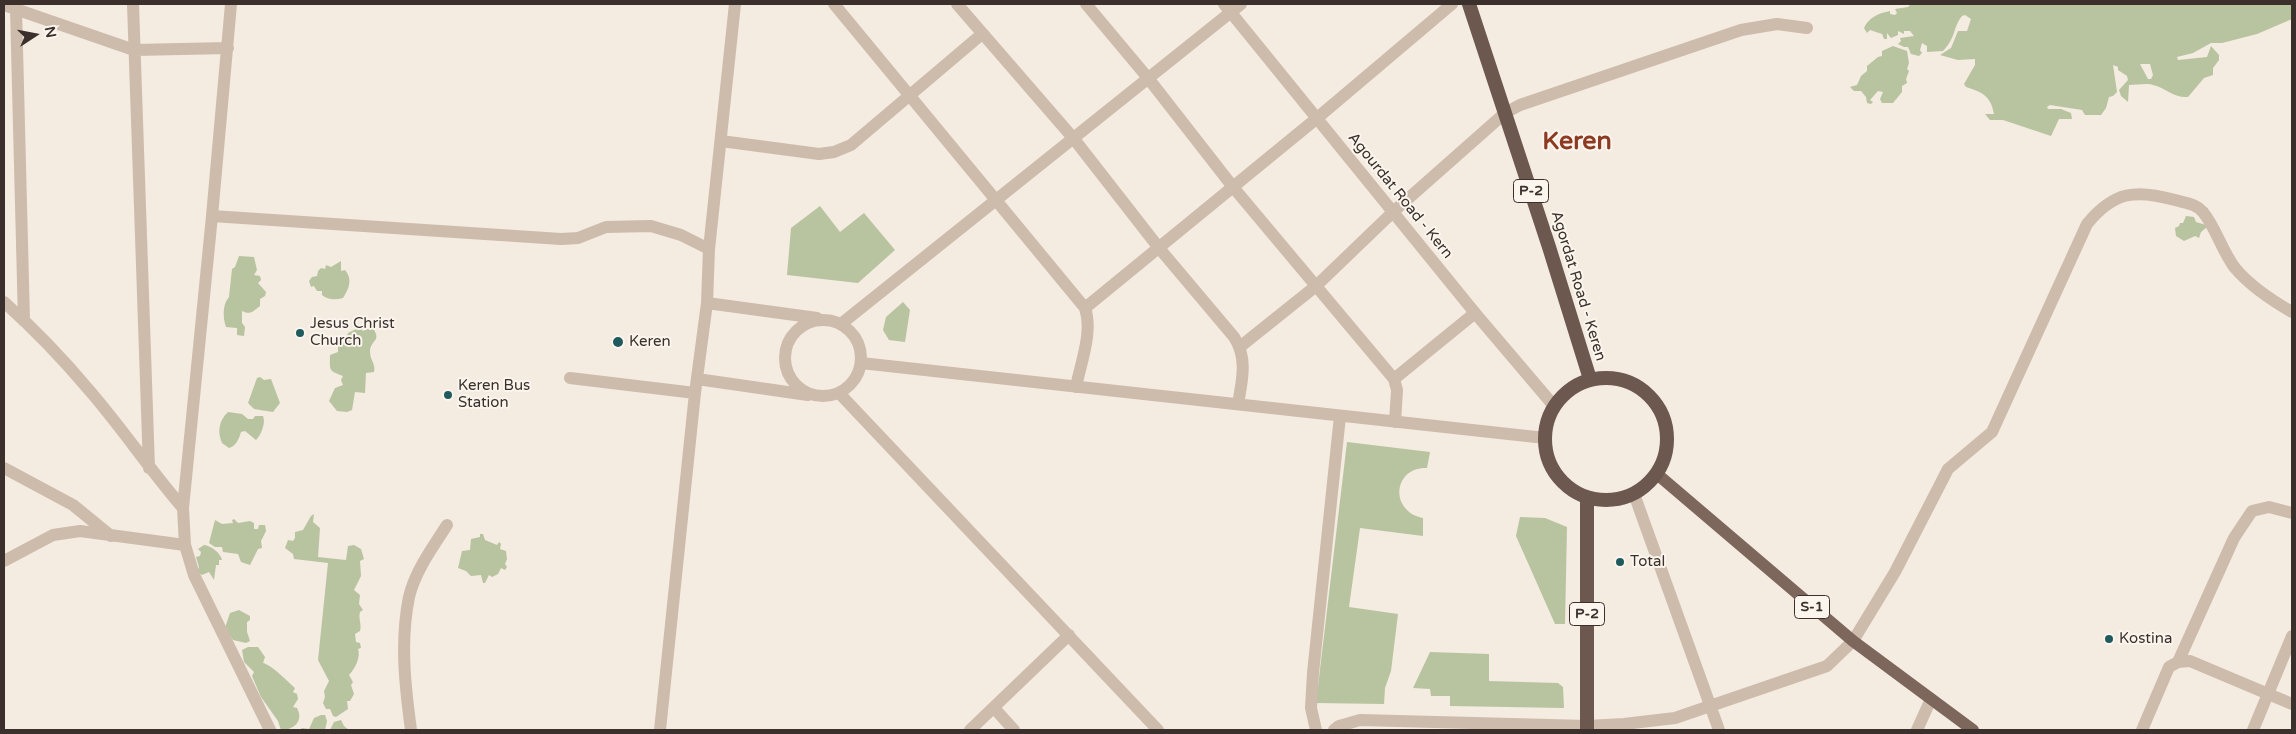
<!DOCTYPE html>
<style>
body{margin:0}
#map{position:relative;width:2296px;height:734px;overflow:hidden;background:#f4ebe1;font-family:"Varela Round",sans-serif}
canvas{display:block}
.frame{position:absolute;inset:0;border:5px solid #3b302b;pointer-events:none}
.north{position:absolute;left:10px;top:10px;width:50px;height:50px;-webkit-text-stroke:4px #fbf5ee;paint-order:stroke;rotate:79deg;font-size:14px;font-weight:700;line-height:20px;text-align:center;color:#3b302b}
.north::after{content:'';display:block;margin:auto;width:18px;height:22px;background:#3b302b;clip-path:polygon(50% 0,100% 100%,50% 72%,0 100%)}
</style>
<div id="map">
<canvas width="2296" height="734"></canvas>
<div class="frame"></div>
<div class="north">N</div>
</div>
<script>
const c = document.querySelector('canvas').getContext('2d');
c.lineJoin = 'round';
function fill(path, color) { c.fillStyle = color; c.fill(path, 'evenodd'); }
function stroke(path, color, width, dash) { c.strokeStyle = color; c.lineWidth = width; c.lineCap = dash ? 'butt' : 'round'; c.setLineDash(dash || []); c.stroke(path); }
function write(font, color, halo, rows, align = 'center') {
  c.font = font + ' "Varela Round",sans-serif'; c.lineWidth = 4; c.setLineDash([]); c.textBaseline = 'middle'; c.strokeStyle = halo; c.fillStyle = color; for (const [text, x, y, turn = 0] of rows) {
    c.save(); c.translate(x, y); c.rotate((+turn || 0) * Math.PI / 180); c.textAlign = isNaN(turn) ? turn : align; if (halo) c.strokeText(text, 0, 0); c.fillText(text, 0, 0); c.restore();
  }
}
fill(new Path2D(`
 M1911 4H2292V19L2257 34 2222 43H2211L2193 53 2177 57 2178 60 2207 57 2211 46 2219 55V60L2213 68V75L2204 78 2188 97C2173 98 2166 88 2153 85 2148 83 2136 85 2129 85L2128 102 2121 96 2119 90 2128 80 2127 76 2118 70V67L2113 65 2117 92 2113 96 2109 97 2106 108 2101 115H2085L2082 110 2050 105 2047 107 2048 109H2061L2071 113 2072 119H2059L2051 136 2003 120H1990L1985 114H1994C1991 97 1983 92 1966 87L1964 84 1975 65V59L1958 60 1940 55 1951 48 1958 31H1967L1971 19 1965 15 1962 16C1952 29 1957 36 1943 51L1927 52V46L1922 43 1920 50 1922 53 1919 56 1911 54 1908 47H1904L1898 44 1901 41 1900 38 1914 36 1910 31H1904V34L1898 31V35L1891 38 1887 33V39H1884L1882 34 1870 30 1867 33 1864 28C1868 18 1879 13 1890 11V14L1895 15 1897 13 1895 9 1908 7ZM2140 64H2150L2153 75 2151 79H2148Z
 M1893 46 1907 51 1909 63 1907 69 1909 71 1906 79 1907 83 1902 86V92L1893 103H1882L1880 99 1883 92 1878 91 1870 100 1873 102 1871 104 1867 103 1866 97 1861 91H1854L1850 87 1857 85 1861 76 1867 71V66L1878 57 1882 56V51Z
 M820 206 840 232 864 213 895 250 858 283 787 275 791 228Z
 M2186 216 2194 217 2196 222 2206 225 2207 227 2201 232 2199 238 2195 236 2184 241 2176 236 2175 228 2179 226 2180 223H2183Z
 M239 256 254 257 257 270 254 275 260 276 261 280 258 283 266 292 265 296 260 299V306C252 312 251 315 242 311V323L245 327 244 336 237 335V328L226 327C223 318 222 305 229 297L232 269 235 267Z
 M341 261V271L345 270C353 279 349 289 343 298 335 300 328 300 322 295V291H317L314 286 311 287 309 281 312 277 317 276 318 271 321 268 325 269 326 265 331 267Z
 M903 302 910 310 905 342 889 340 883 330 886 317Z
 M360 327 363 331 372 327C383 342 370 339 370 352 370 360 376 364 374 372L366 373 365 393 355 392 352 410 347 412 337 411 329 401 335 388 343 385 341 380 343 376C328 370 330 371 330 355L338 352V344L345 342 348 333Z
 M260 377 264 380 271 379 280 403 273 412 254 409 248 403 257 378Z
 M228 412 242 414 248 419H253L255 416H263C266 423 261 435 256 440L245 431 241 432C239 439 236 446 229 448L222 443C217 432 219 420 228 412Z
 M1347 442 1430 452 1427 468C1393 467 1389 511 1423 518V536L1360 528 1349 607 1398 614 1391 671 1385 688 1384 704 1316 703Z
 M314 514 313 522 320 528 318 557 346 560 348 546 354 545 361 549 364 559 360 561 361 576 354 590 360 595 359 604 363 610 360 612C358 618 362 624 360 631L355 634 356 642 360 643 361 648 358 649C361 657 355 669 349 675L353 682 351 685 354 694 350 701H347L348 709 336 717 333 716 330 709H326L323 703 325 697 324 691 329 681 318 660 328 563 294 559 293 554 285 548 288 540 293 541 295 538V532L303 530 311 516Z
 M1520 517 1545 518 1567 527 1565 624H1555L1516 536Z
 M234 519 238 523 250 521 254 523V529H258L259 525H265L266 531 261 541 262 548 258 549 250 565 241 562 238 554 223 552 222 547H215L209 543 215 520 222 524 233 523 232 520Z
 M480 534H483L485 540 497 545 499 542 501 544 500 549 506 551 507 559 505 564 507 567 505 570 501 568 498 574 492 577 489 575 485 583H483L481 575 471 576 466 571 458 568 462 551 470 550 471 539 480 537Z
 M204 545C211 546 220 552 222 560H219V565H216L214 580 209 572 202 575 197 572 199 567 196 557 200 556 201 552 198 549Z
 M239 610 250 616V620L247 622V632L250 641 246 643 233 640 225 628 230 613Z
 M248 647H258L265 657 263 663C272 665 288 682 295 688L293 692 297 694 298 699 293 707 297 708C304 721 294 730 281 730L278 721 261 697 252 676 254 672 244 662 242 650Z
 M1430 652 1489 654V681L1558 683 1563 687 1564 708 1450 706V696H1431L1430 689 1413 688Z
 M321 715H325L327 721 325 730H300L302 728 309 729 314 718Z
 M341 720 344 726 349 730H330L334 722Z`), '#b8c4a0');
stroke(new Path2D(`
 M133 4 149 468
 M231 4 212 216 561 239 578 238 606 227 651 226 681 235 709 249
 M834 4 1085 308C1093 332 1081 362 1076 387
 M957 4 1074 139 1159 248 1234 337C1248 358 1242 381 1238 404
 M1086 4 1148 78 1233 187 1394 379 1397 390 1395 422
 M4 5 134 50 228 48
 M16 9 24 321
 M721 141 819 154 834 152 851 145 982 34
 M212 216 183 508 185 545 194 575 270 730
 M4 302C34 329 63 359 89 390 122 428 150 470 183 508
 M707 303 817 318
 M1085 308 1316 119 1452 4
 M785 358a38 38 0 1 1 76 0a38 38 0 1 1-76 0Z
 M841 324 1241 4
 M1241 346 1316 286 1393 212 1505 113 1520 105 1741 30 1777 24 1807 28
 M861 363 1545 438
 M570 378 695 393
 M697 379 808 395
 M1394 379 1475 313
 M839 393 1158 730
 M4 468 73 505 111 536
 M4 561 53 535 80 531 185 545
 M2178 662 2234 538 2252 511 2269 507 2292 513
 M994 708 1014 730
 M411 730C405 686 400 641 409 597 415 571 433 547 447 525
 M660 730 695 393 707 303 709 249 735 4
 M970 730 1069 635
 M1316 730 1311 708 1313 673 1340 416
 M1334 730 1339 726 1360 720 1587 726 1624 724 1675 718 1827 666 1853 641 1895 572 1948 469 1992 432 2087 224C2114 191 2136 189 2175 200 2185 203 2195 203 2203 212 2216 228 2222 251 2235 268 2251 287 2271 300 2292 312
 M1917 730 1931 699
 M2142 730 2169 667 2178 662 2190 661 2292 704`), '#cdbbac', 12);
stroke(new Path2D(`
 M1224 4 1475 313 1554 406
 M1634 494 1719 730
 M2253 730 2292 636`), '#cdbbac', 12);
stroke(new Path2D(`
 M1657 474 1853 641 1973 730`), '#7d675c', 12);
stroke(new Path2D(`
 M1469 4 1549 247 1590 379
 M1545 439a61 61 0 1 1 122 0a61 61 0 1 1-122 0Z
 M1587 730V498`), '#6c584f', 14);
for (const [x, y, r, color] of [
 [300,333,5,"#1f5a5e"],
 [618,342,6,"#1f5a5e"],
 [448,395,5,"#1f5a5e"],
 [1620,562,5,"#1f5a5e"],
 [2109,639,5,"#1f5a5e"]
]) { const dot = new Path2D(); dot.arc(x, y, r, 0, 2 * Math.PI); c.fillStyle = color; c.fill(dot); stroke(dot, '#fbf5ee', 2); }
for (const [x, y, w] of [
 [1531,191,35],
 [1812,607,35],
 [1587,614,35]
]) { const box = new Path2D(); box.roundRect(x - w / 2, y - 11.5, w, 23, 4); c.fillStyle = '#fbf5ee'; c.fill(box); stroke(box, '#3b302b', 1); }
write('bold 14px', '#3b302b', null, [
 ["P-2",1531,191],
 ["S-1",1812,607],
 ["P-2",1587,614]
]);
write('15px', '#3b302b', '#fbf5ee', [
 ["Agourdat Road - Kern",1400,196,51],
 ["Agordat Road - Keren",1578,286,73]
]);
write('15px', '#3b302b', '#fbf5ee', [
 ["Jesus Christ",310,324],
 ["Church",310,341],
 ["Keren",629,342],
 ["Keren Bus",458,386],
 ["Station",458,403],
 ["Total",1630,562],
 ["Kostina",2119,639]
], 'left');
write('bold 25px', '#8c3b22', '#fbf5ee', [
 ["Keren",1577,142]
]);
</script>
